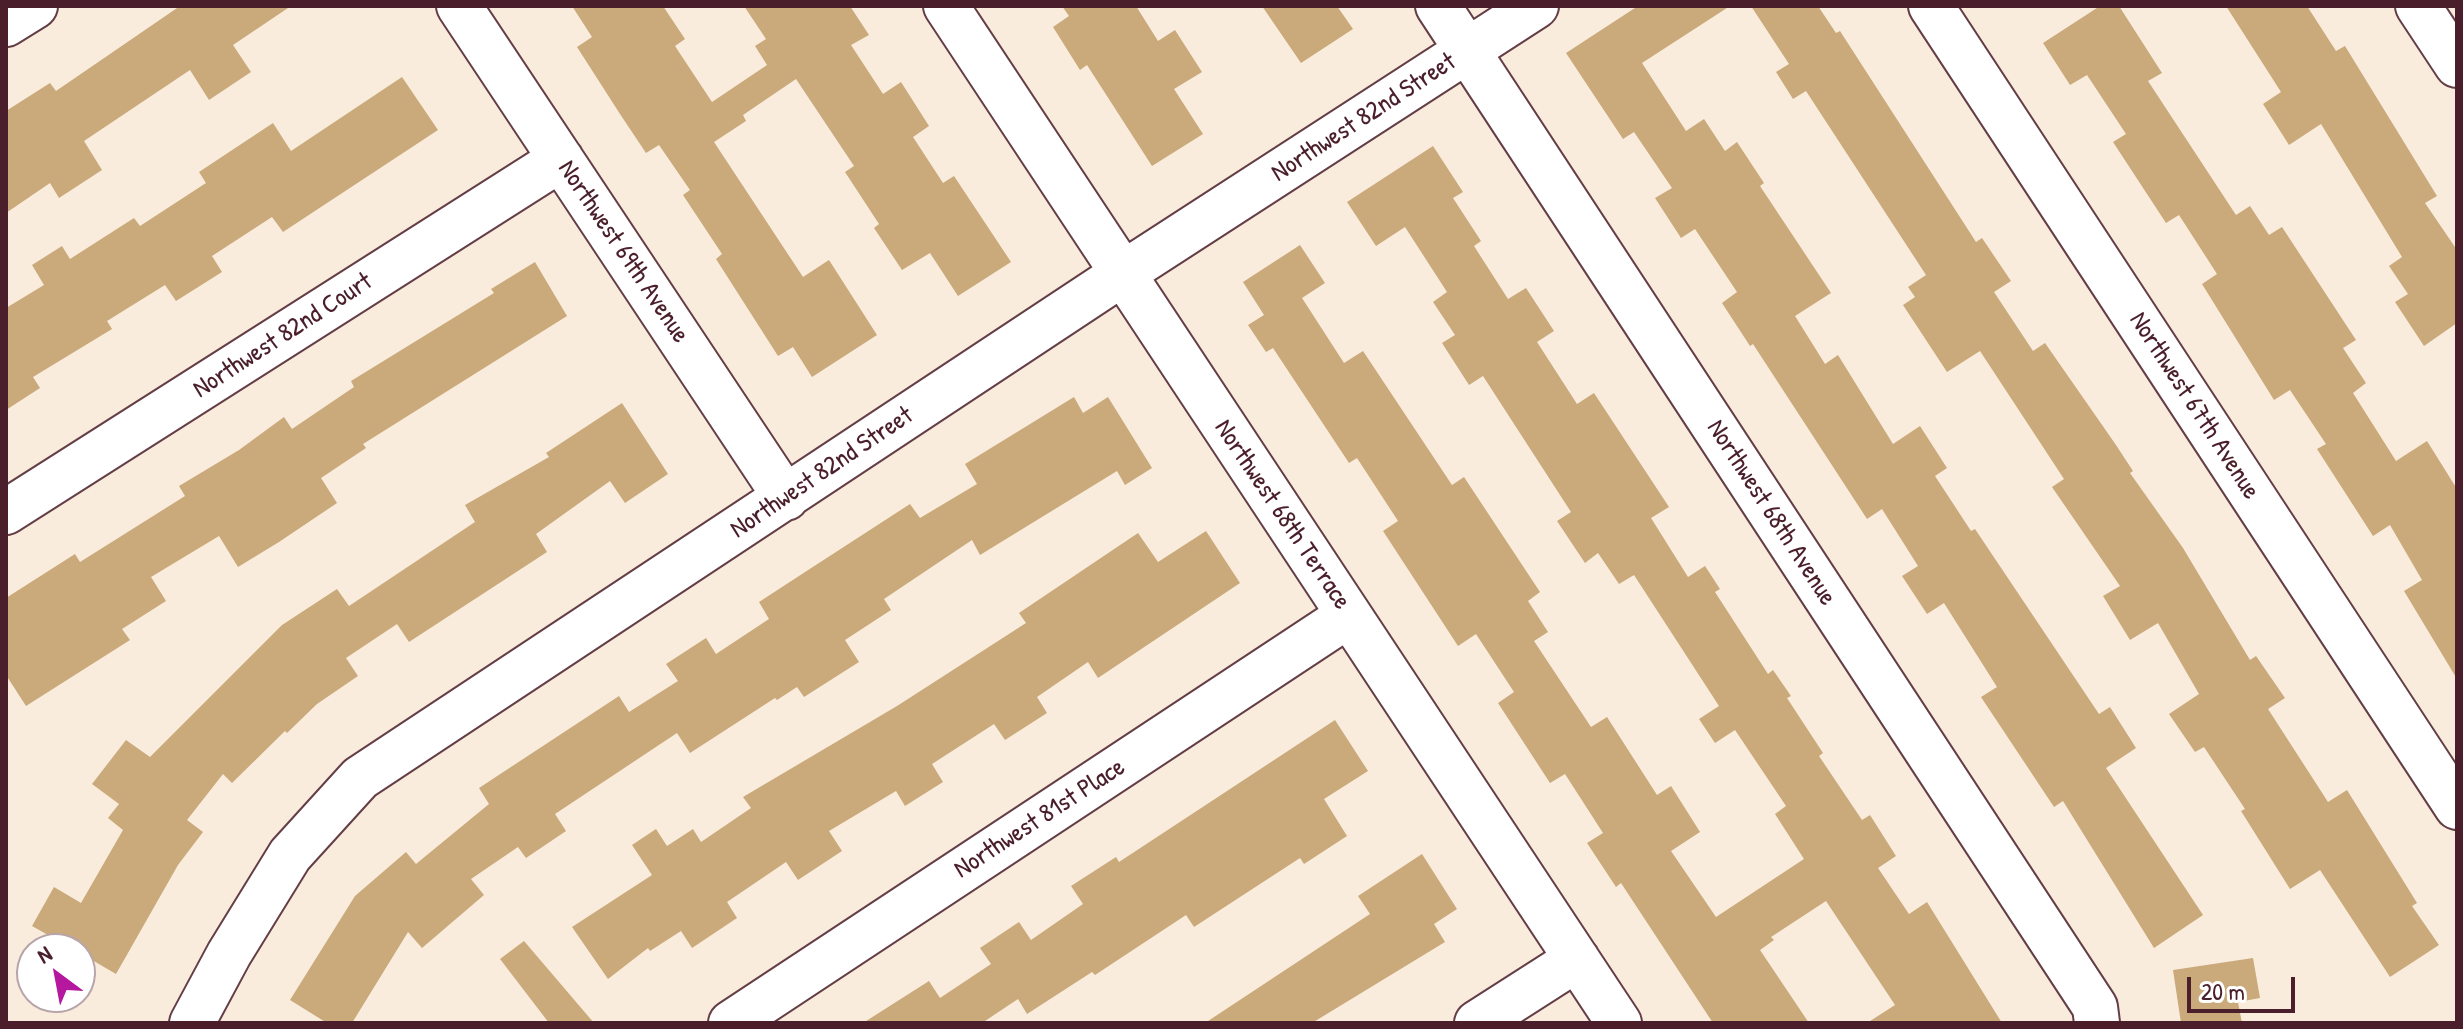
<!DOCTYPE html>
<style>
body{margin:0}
#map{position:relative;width:2463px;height:1029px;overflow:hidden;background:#f9ecdc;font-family:"Patrick Hand",sans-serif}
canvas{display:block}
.frame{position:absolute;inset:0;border:8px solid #4a1f2b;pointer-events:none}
.north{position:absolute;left:16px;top:933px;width:80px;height:80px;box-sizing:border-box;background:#fff;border:2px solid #b7a5aa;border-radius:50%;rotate:328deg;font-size:22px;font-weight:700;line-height:32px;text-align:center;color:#4a1f2b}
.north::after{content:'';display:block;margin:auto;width:28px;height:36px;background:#b5179e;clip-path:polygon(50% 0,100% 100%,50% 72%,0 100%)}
.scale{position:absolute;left:2187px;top:977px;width:108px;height:36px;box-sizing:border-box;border:4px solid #4a1f2b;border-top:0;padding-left:10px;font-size:24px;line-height:28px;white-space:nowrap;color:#4a1f2b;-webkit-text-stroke:6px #fff;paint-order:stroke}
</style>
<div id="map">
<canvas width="2463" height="1029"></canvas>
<div class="frame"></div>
<div class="north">N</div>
<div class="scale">20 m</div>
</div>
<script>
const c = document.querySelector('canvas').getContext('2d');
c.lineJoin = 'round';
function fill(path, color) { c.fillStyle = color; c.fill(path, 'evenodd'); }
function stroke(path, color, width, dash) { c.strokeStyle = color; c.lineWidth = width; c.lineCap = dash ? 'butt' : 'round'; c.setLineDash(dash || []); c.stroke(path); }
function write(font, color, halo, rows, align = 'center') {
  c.font = font + ' "Patrick Hand",sans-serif'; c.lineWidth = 7; c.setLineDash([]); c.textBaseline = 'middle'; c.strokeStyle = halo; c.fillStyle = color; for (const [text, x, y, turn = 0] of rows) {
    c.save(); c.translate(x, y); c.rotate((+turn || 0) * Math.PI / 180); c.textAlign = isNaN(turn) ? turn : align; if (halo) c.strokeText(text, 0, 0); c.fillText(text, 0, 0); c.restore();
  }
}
fill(new Path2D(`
 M180 6H291L233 45 251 72 209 100 190 70 84 141 102 170 59 198 50 183 6 213V111L50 83 56 91Z
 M572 6H663L685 39 675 46 712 102 767 65 755 46 766 39 744 6H850L869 35 851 45 883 94 901 82 929 126 913 137 943 183 954 176 1011 262 958 296 930 253 902 270 874 228 879 224 845 172 854 166 796 79 743 115 746 121 714 142 803 277 829 260 877 335 812 377 793 347 778 356 716 259 722 254 683 195 690 190 659 145 646 153 620 114 577 47 592 37Z
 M1062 6H1136L1158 41 1175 30 1202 72 1174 89 1203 134 1152 166 1087 65 1080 70 1053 27 1069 16Z
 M1262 6H1337L1353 29 1301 63Z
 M1638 6H1730L1642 63 1686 131 1704 119 1725 151 1737 142 1764 183 1760 186 1831 293 1795 316 1825 364 1838 355 1893 444 1920 426 1947 468 1935 476 1971 531 1975 529 2099 714 2110 707 2136 748 2106 768 2203 915 2154 948 2063 801 2054 807 1981 697 1997 687 1944 603 1927 614 1902 576 1918 566 1882 509 1867 519 1753 344 1750 346 1722 303 1737 292 1695 229 1681 238 1655 198 1672 188 1634 132 1623 139 1566 53Z
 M1751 6H1818L1836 33 1840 31 1976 242 1982 238 2011 281 1994 292 2033 351 2045 343 2116 445 2133 471 2130 473 2183 548 2250 660 2256 656 2285 698 2268 709 2328 802 2347 790 2417 903 2412 906 2439 945 2390 977 2320 870 2290 889 2241 811 2245 809 2204 747 2195 752 2169 714 2199 694 2158 623 2130 640 2103 596 2120 586 2052 487 2064 479 1980 351 1947 372 1903 305 1915 297 1908 287 1926 275 1806 91 1793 99 1776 72 1789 64Z
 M2100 6H2119L2162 73 2148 81 2236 215 2250 206 2269 235 2282 227 2356 340 2343 348 2366 383 2353 393 2396 461 2427 441 2457 489V679L2404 591 2422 580 2390 525 2373 536 2317 449 2326 444 2290 390 2274 400 2202 284 2217 274 2179 215 2166 223 2113 142 2126 134 2087 75 2070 85 2043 43Z
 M2226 6H2307L2336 51 2345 46 2437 196 2425 203 2457 250V323L2424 346 2395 302 2408 294 2389 266 2402 257 2321 124 2289 145 2263 104 2281 92Z
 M402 77 438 130 283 232 272 217 212 256 222 272 176 301 165 285 107 321 112 329 33 377 40 388 6 410V308L44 285 32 265 62 246 70 259 134 218 140 226 206 183 199 172 273 123 291 151Z
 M1433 146 1463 192 1453 198 1481 241 1474 246 1508 299 1526 288 1554 331 1537 342 1577 404 1594 393 1669 507 1651 518 1688 577 1705 566 1720 589 1715 592 1768 674 1773 670 1791 696 1787 698 1823 753 1819 756 1862 820 1870 815 1896 856 1878 868 1909 914 1927 902 2002 1023H1867L1895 1005 1826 901 1771 937 1774 940 1760 950 1809 1023H1713L1621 883 1616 887 1587 843 1603 833 1565 774 1550 783 1498 703 1514 692 1476 634 1458 646 1383 531 1398 521 1357 458 1349 463 1273 348 1266 352 1248 325 1264 315 1243 282 1300 245 1325 283 1302 298 1344 363 1363 351 1452 485 1464 477 1540 592 1528 601 1548 632 1534 641 1591 727 1607 717 1657 795 1671 786 1700 832 1671 851 1716 917 1804 859 1775 814 1786 806 1735 730 1715 743 1699 719 1719 706 1634 575 1619 584 1598 553 1585 563 1557 521 1571 512 1483 376 1469 385 1442 343 1455 335 1433 302 1447 292 1405 227 1376 246 1347 202Z
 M535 262 567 316 363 444 366 448 321 478 337 503 279 542 238 567 219 536 151 577 166 601 122 629 130 640 26 706 6 675V598L75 554 80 562 185 496 179 486 239 450 284 417 292 429 354 387 351 381 494 293 491 289Z
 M1074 397 1083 413 1108 397 1152 468 1125 485 1117 471 980 555 972 540 884 599 891 610 845 640 859 662 804 697 797 687 777 700 775 698 690 753 677 733 555 814 566 831 526 858 518 847 471 879 484 895 422 948 408 932 352 1023H327L290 1000 355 896 406 852 416 864 489 804 479 788 619 696 629 712 678 681 666 664 706 638 716 654 769 619 759 602 802 574 910 504 920 518 977 484 965 464Z
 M622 403 668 474 625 503 610 481 536 534 547 552 409 642 397 624 346 658 358 676 317 704 287 733 285 731 232 783 223 774 187 820 203 832 178 865 116 974 80 953V949H73L32 926 54 887 81 903 123 830 108 818 119 804 92 784 126 740 150 757 282 625 337 589 349 606 475 522 465 505 549 457 546 453Z
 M1206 531 1240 583 1098 678 1088 662 1037 697 1047 713 1005 740 994 724 932 764 943 782 905 806 896 791 829 831 842 851 798 880 786 862 727 902 737 918 692 948 681 931 650 951 648 948 608 979 572 927 652 875 632 845 656 829 667 846 693 829 701 842 751 808 743 797 897 706 1026 623 1019 613 1138 533 1158 562Z
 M1335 720 1368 771 1324 799 1347 836 1304 864 1300 858 1194 927 1186 915 1095 975 1092 972 1027 1014 1018 999 982 1023H863L929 981 940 998 991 964 980 948 1019 922 1031 940 1083 904 1071 886 1116 857 1119 862Z
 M1422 854 1457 909 1434 924 1445 942 1312 1023H1205L1370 914 1358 896Z
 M524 941 594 1023H549L500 959Z
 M2253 958 2260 998 2238 1002 2242 1023H2181L2173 970Z`), '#caa97b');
const minor = new Path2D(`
 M459 6 786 498
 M946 6 1619 1023
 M1438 6 2095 1007 2097 1023
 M1931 6 2457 807
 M2418 6 2457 65
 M6 24 35 6
 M6 512 561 159
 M192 1023 229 954 290 855 360 778 1122 274 1536 6
 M731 1023 1349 615
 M1477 1023 1577 959`);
stroke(minor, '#643e46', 48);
stroke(minor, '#fff', 44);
write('26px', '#4a1f2b', '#fff', [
 ["Northwest 82nd Street",1364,118,-33],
 ["Northwest 69th Avenue",623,252,56],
 ["Northwest 82nd Court",283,336,-33],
 ["Northwest 67th Avenue",2194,406,57],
 ["Northwest 82nd Street",822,473,-34],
 ["Northwest 68th Avenue",1771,513,57],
 ["Northwest 68th Terrace",1282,515,56],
 ["Northwest 81st Place",1040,819,-33]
]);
</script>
